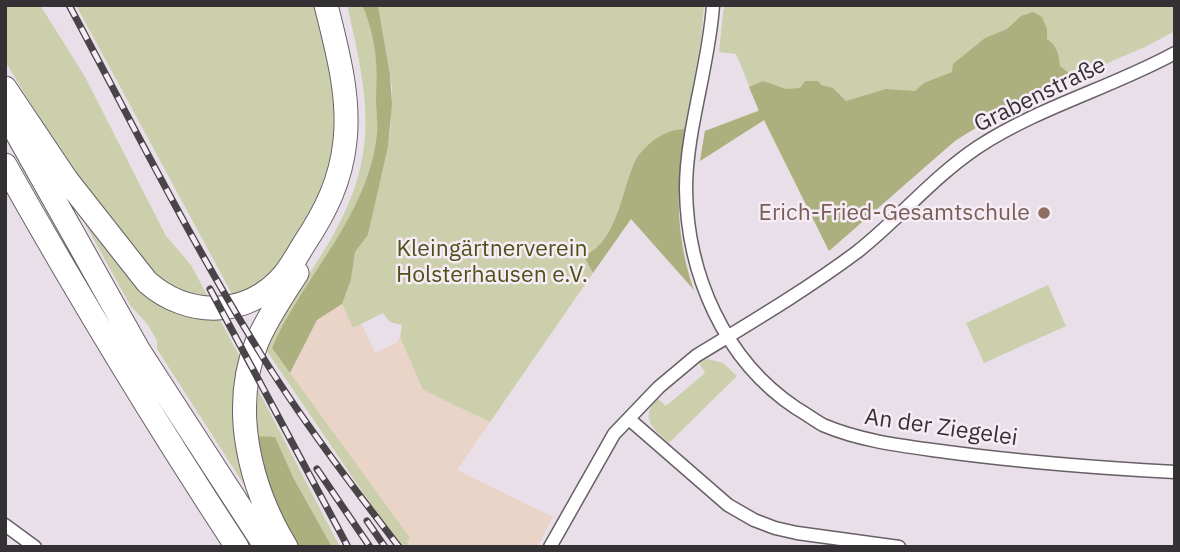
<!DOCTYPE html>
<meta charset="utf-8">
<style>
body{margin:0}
#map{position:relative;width:1180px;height:552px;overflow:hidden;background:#e9dfe8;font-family:"IBM Plex Sans",sans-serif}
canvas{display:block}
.frame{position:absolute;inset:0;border:7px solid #343134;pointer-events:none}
</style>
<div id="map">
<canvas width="1180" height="552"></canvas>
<div class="frame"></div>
</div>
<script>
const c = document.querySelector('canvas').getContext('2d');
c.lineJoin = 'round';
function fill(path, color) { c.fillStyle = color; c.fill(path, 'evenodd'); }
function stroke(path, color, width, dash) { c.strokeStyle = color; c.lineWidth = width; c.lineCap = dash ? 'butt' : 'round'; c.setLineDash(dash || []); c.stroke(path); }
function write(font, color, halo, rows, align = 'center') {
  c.font = font + ' "IBM Plex Sans",sans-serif'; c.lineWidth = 5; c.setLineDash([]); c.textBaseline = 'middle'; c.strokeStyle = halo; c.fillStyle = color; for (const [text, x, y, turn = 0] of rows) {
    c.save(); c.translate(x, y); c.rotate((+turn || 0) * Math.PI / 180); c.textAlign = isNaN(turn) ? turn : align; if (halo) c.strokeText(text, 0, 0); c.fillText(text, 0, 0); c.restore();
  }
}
fill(new Path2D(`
 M342 304 353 328 362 324 375 353 398 342 400 337 423 390 490 422 457 470 553 517 537 547H411L407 542 409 538 290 373 317 320Z`), '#ead4c7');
fill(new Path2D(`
 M5 5H40L84 75 166 236 191 265 209 299 168 286 127 242 90 194 51 138 5 61Z
 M76 5H316L325 39 338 118 331 168 306 224 276 266 253 287 233 296 232 294Z
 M347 5H362C376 35 378 67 377 100 376 111 378 122 377 132 369 215 305 277 272 348L410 538 407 542 411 547H402L385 525 266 350C284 310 309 276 331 239 381 152 368 97 347 5Z
 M378 5H704L701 39 685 129C664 131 650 141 637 157 621 189 619 238 585 256L593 273 490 422 423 390 400 337 402 325 390 322 383 313 353 328 342 304 351 280 355 252 368 235 390 132 392 87Z
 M724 5H1175V31L1145 47 1035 94 986 120 941 151 829 251 764 120 700 161 705 131 759 110 736 54 719 52Z
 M78 211 112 252 218 316 243 363 250 494 157 349V341L148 325 130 305Z
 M1048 285 1066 326 984 363 966 323Z
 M708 359 723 363 737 376 669 443C654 430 638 417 658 399L666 406 705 373 699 363Z
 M256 386 340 547H332L294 479 275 438 256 436Z`), '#cccfac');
fill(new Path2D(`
 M362 5H378L390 75 392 104 388 146 368 235 355 252 351 280 342 304 317 320 290 373 272 348C304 275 369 216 377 132 378 122 376 111 376 100 378 67 376 36 362 5Z
 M1033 12 1042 17 1047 29V39C1057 45 1059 55 1060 66L1074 77 1017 103 956 140 829 251 764 120 700 161 705 131 759 111 749 87 763 81 786 89 800 88 805 81H818L821 85 833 88 846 101 886 89 915 91 924 83 952 72 953 64 985 38 1007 29 1021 16Z
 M685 129C676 185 675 236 694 290L631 219 593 273 584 256C619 240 621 188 637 157 650 141 664 130 685 129Z
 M256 436 275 437 294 479 332 547H297C277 510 264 477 256 436Z`), '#acb07f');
const minor = new Path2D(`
 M713 5C709 66 686 130 686 189 687 274 724 360 796 408 805 413 814 420 823 425 863 442 905 446 947 452 1023 462 1099 468 1175 472
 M629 419 728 505 754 520 775 528 797 533 899 547
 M5 525 35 547
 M550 547 614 434 659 387 696 356C750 323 806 290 857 252 899 219 933 177 978 147 1039 107 1111 88 1175 53`);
const motorway = new Path2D(`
 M5 88 66 179 147 282C188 318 247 318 284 275 292 265 298 254 304 244 326 211 341 180 345 141 350 95 337 50 326 5
 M5 112 139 351 266 547
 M5 165C78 295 155 422 237 547
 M286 547C250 487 230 409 257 342 267 318 283 295 297 273`);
stroke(minor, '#685f67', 15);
stroke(motorway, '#685f67', 25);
stroke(minor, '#fff', 12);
stroke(motorway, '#fff', 23);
const rail = new Path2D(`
 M69 5C131 121 190 240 259 351 301 419 350 483 399 547
 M210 289 348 547
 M317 469 370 547
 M367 521 385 547`);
stroke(rail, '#484448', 7);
stroke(rail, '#f6ecf6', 4.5, [13]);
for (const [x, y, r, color] of [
 [1044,213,7,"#8d6e63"]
]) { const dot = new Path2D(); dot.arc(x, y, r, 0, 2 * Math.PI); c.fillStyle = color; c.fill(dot); stroke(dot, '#f6ecf6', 2.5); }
write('23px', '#343134', '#f6ecf6', [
 ["Grabenstraße",1040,95,-26],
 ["An der Ziegelei",941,428,8]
]);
write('23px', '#785e54', '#f6ecf6', [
 ["Erich-Fried-Gesamtschule",1030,213]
], 'right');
write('23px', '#4f5118', '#f6ecf6', [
 ["Kleingärtnerverein",492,249],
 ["Holsterhausen e.V.",492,275]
]);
</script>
